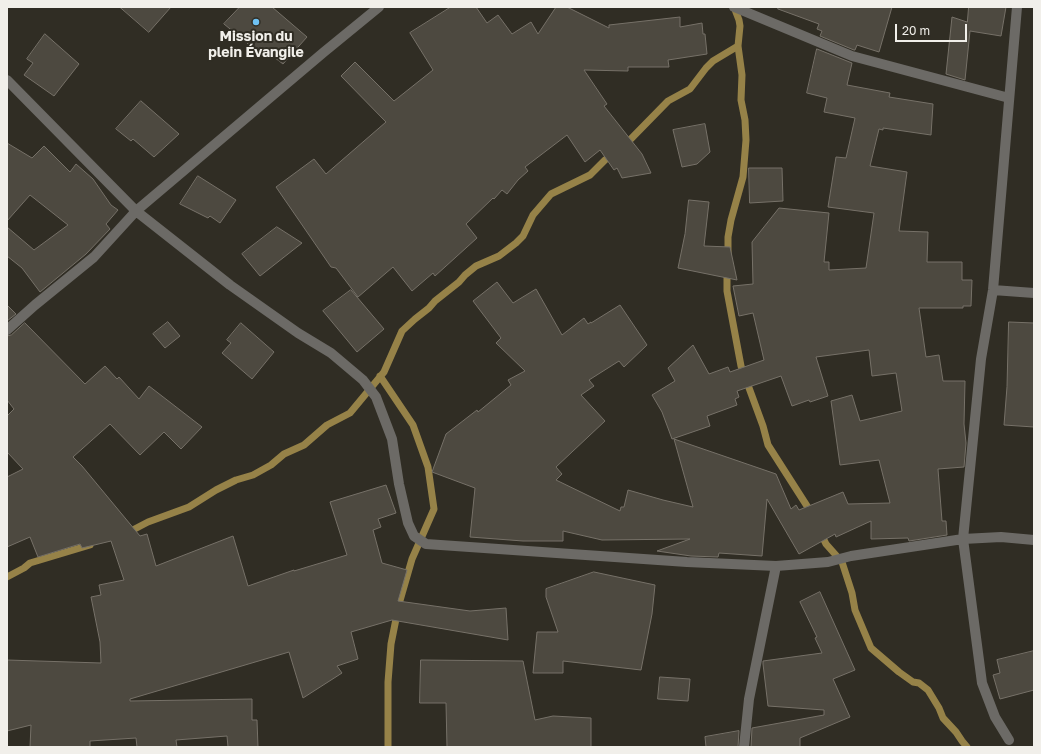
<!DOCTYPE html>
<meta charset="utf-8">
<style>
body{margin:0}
#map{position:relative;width:1041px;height:754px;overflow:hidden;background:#302d24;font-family:"Golos Text",sans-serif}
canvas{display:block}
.frame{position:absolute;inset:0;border:8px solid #f1efea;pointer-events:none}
.scale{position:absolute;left:895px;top:24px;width:72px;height:18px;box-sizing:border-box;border:2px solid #f1efea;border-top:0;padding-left:5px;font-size:12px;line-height:14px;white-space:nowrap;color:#f1efea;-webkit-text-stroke:3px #302d24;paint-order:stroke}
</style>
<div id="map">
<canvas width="1041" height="754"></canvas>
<div class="frame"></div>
<div class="scale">20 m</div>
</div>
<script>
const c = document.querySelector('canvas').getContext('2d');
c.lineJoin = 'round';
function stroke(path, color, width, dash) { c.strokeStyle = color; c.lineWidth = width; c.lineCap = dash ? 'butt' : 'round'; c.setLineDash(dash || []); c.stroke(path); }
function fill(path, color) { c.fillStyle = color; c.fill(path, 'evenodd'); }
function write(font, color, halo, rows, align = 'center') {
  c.font = font + ' "Golos Text",sans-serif'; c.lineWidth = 4; c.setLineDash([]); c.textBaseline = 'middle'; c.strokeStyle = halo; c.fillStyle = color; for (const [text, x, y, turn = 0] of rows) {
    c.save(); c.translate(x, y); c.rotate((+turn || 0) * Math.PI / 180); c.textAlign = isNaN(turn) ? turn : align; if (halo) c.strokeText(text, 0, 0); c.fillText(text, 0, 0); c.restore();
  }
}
stroke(new Path2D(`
 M624 146 668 101 690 89 706 68 713 61 738 46
 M728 256V237L731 220 743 177 746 140 745 120 741 100 742 75 738 46 740 26 739 20 734 7
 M727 268V291L741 366 763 426 768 445 807 506 812 515
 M380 376 413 425 428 467 434 509 412 559 399 604 391 644 388 682V747
 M820 532 826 544 842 562 852 593 855 610 871 648 899 672 913 682 919 683 928 690 939 708 943 718 956 732 962 741 967 747
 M127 533 148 522 189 507 216 490 236 480 253 475 271 465 284 454 304 445 327 425 350 413 384 372 402 331 415 319 429 308 435 301 459 282 465 275 476 266 499 256 516 243 523 236 533 215 551 194 590 175 605 160 613 154
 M7 577 24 568 30 563 90 545`), '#968248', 7);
const building = new Path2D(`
 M120 7H171L149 32Z
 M240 7H272L307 37 283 64 261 47 258 52 224 24Z
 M451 7H476L487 23 498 15 512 34 531 22 538 34 556 7H567L609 28V25L680 17V27L702 23 703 34H705L707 54 668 60 669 67H628V71L584 70 607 104 604 106 642 154 651 173 622 178 617 168 614 170 600 150 585 162 567 135 525 167 528 171 518 180 507 194 502 190 494 199 493 198 466 224 477 238 435 276 433 273 412 291 393 267 358 297 336 268 331 267 276 187 314 159 326 174 386 122 341 76 355 62 394 101 433 70 410 33Z
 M779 7H892L879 52 857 45 855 50H854L820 36 822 31 817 29 819 24 778 9Z
 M969 7H1006L1001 36 970 31 965 80 946 74 952 17 967 22Z
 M45 34 79 64 54 96 24 75 33 63 27 59Z
 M817 49 852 63 847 85 890 93 889 97 933 104 931 135 883 128V130L879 129 870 166 907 172 899 231 928 232 927 262H962V280H972L971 306H963V308H919L926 357 939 355 943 381H965L964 424 966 443 964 467 938 469 942 521H946L947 535 909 541 908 538 871 539V521L836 537 835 534 799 554 767 499 762 556 719 553 718 557 691 556 657 551 690 539 602 540 563 531V541H523L470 537 475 488 432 472 446 434 477 410 478 412 511 385 508 380 525 371 496 343 501 338 473 301 497 282 513 303 536 289 562 335 584 318 588 324 591 322V323L620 305 647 345 624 367 619 361 589 380 594 386 581 395 605 421 556 467 562 474 556 480 620 511 621 507H624L628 490 663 500 693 507 674 439 776 474 791 509 796 505 799 510 843 492 848 504 890 503 879 460 840 465 831 401 852 395 860 421 902 411 896 373 872 376 869 350 816 357 828 396 810 402 809 400 792 406 781 376 737 391 739 397 735 399 737 405 707 416 710 426 672 439 662 412 652 395 675 381 668 368 693 345 709 374 728 367 730 372 764 360 753 313 739 316 733 286 753 284 752 242 779 208 829 213 824 262H829V270L866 268 874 213 828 207 836 157 846 158 855 118 824 112 827 98 807 93Z
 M141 101 179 134 154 157 133 139 131 141 116 129Z
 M705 124 710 152 697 164 682 167 673 130Z
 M7 143 32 158 44 146 70 172 76 164 93 179 111 205 118 210 106 224 110 229 86 254 40 292 22 268 7 256V227L34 250 68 225 30 195 7 221Z
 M749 168H782L783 201 750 203Z
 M198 176 236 200 220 223 210 216 208 218 180 204Z
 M689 200 709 202 704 246 730 247 737 280 678 268 685 234Z
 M277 227 302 243 260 276 242 254Z
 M351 290 384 329 357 352 323 311Z
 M7 305 16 314 7 321Z
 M168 322 180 336 165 348 153 334Z
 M1009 322 1034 323V427L1004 425 1007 387Z
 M25 323 85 384 105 366 117 379 119 377 139 399 149 386 202 427 181 449 164 432 140 455 110 424 73 457 82 466 140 536 147 534 156 566 233 536 248 586 294 570V571L347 555 330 502 386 485 396 513 378 519 381 527 373 530 382 563 407 570 398 601 470 611 506 608 508 640 392 620 351 632 358 659 337 666 342 673 303 698 289 652 130 699V701L252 699V720H257L258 747H228L227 736 176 740 177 747H137L136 738 90 741V747H30L31 725 7 731V660L101 663 100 642 91 597 101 595 99 585 124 580 111 541 82 548 80 544 38 557 30 537 7 547V477L23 469 7 452V416L14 409 7 400V336L11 335Z
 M241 323 274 352 252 379 222 353 231 343 227 340Z
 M594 572 655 585 652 614 641 670 563 661V673H533L537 632H558L546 597V589Z
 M820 592 855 670 833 679 850 717 800 738V747H751L752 728 824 715V710L768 706 763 664V661L822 653 815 638 817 637 800 602Z
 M1034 651V690L1000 699 993 675 1000 673 997 660Z
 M421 660 523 661 535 720 553 716 591 718V747H447L446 703H420Z
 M660 677 690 679 688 701 658 699Z
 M739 731 738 747H706L705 737Z`);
fill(building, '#4d4940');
stroke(building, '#767168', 1);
stroke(new Path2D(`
 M734 7 852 56 1009 98
 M7 80 136 211 230 285 298 333 331 353 363 380 376 397 392 439 399 484 408 523 414 536 426 544 687 562 776 566 828 562 851 556 963 539 1001 537 1034 540
 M993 290 1034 293
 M7 330 35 305 94 257 136 211 324 52 379 7
 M1009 740 995 717 982 683 963 539 981 359 993 290 1017 7
 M744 747 749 699 776 566`), '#6c6a66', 10);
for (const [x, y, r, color] of [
 [256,22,4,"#6fc2f4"]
]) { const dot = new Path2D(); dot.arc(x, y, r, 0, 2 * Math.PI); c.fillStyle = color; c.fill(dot); stroke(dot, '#302d24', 1.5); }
write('bold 14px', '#f1efea', '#302d24', [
 ["Mission du",256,37],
 ["plein Évangile",256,53]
]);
</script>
